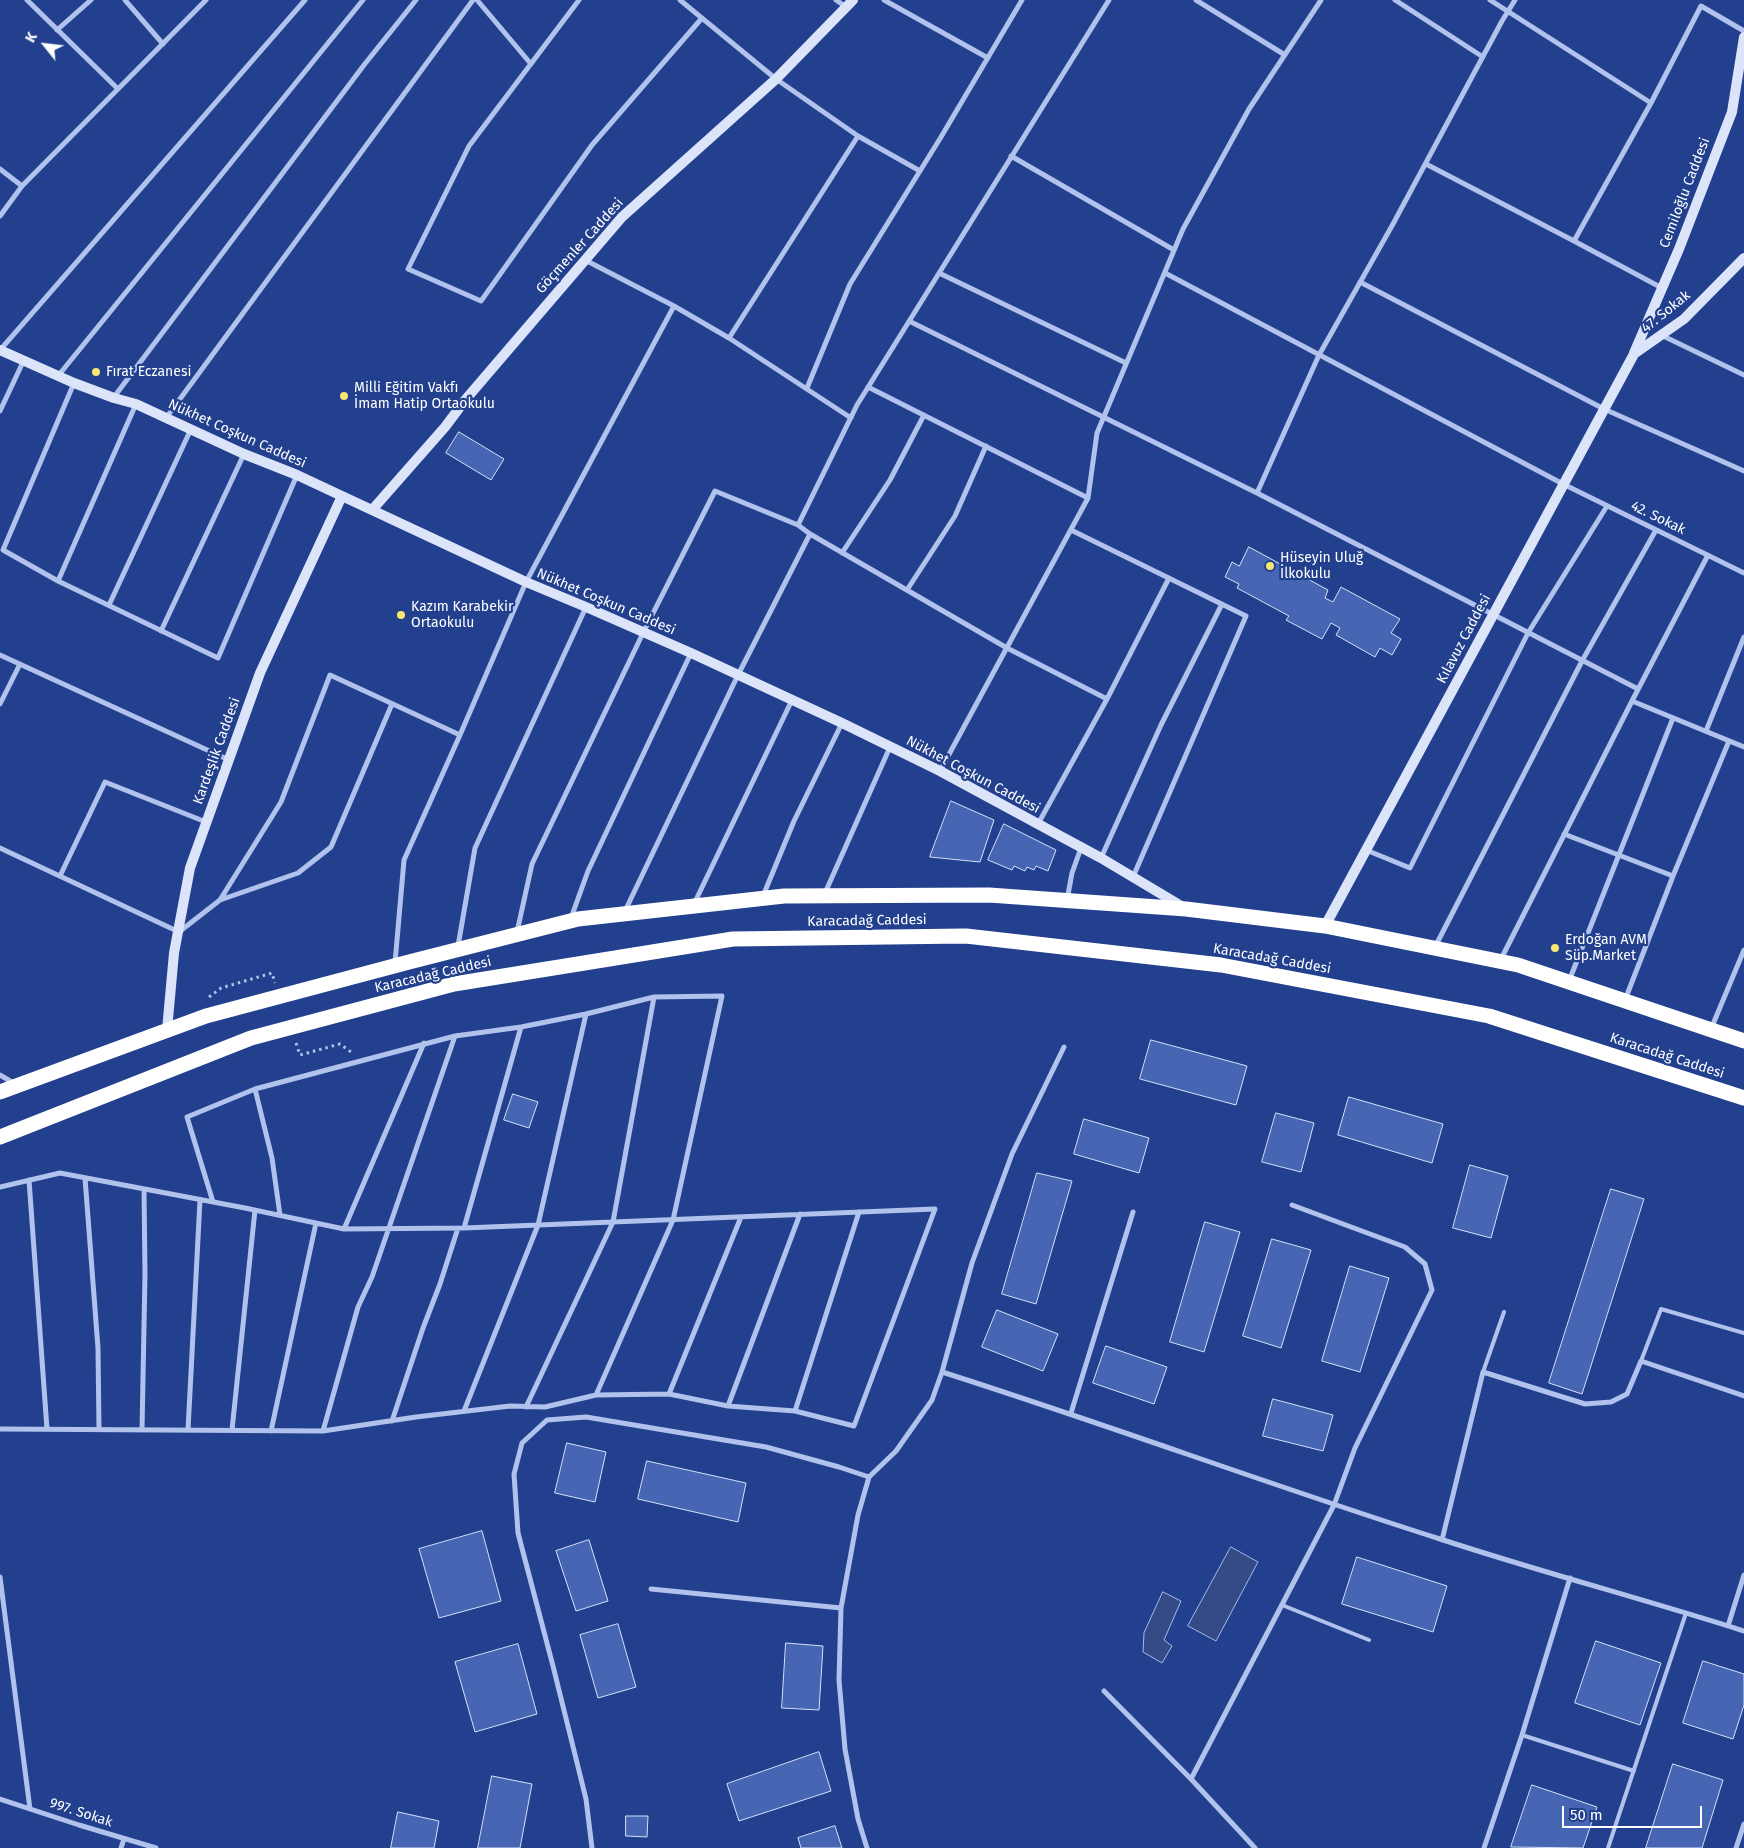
<!DOCTYPE html>
<meta charset="utf-8">
<style>
body{margin:0}
#map{position:relative;width:1744px;height:1848px;overflow:hidden;background:#22408e;font-family:"Fira Sans",sans-serif}
canvas{display:block}
.north{position:absolute;left:20px;top:20px;width:50px;height:50px;-webkit-text-stroke:4px #22408e;paint-order:stroke;rotate:299deg;font-size:14px;font-weight:700;line-height:20px;text-align:center;color:#fff}
.north::after{content:'';display:block;margin:auto;width:18px;height:22px;background:#fff;clip-path:polygon(50% 0,100% 100%,50% 72%,0 100%)}
.scale{position:absolute;left:1562px;top:1806px;width:140px;height:22px;box-sizing:border-box;border:2px solid #fff;border-top:0;padding-left:6px;font-size:15px;line-height:18px;white-space:nowrap;color:#fff;-webkit-text-stroke:4px #22408e;paint-order:stroke}
</style>
<div id="map">
<canvas width="1744" height="1848"></canvas>
<div class="north">K</div>
<div class="scale">50 m</div>
</div>
<script>
const c = document.querySelector('canvas').getContext('2d');
c.lineJoin = 'round';
function fill(path, color) { c.fillStyle = color; c.fill(path, 'evenodd'); }
function stroke(path, color, width, dash) { c.strokeStyle = color; c.lineWidth = width; c.lineCap = dash ? 'butt' : 'round'; c.setLineDash(dash || []); c.stroke(path); }
function write(font, color, halo, rows, align = 'center') {
  c.font = font + ' "Fira Sans",sans-serif'; c.lineWidth = 4.5; c.setLineDash([]); c.textBaseline = 'middle'; c.strokeStyle = halo; c.fillStyle = color; for (const [text, x, y, turn = 0] of rows) {
    c.save(); c.translate(x, y); c.rotate((+turn || 0) * Math.PI / 180); c.textAlign = isNaN(turn) ? turn : align; if (halo) c.strokeText(text, 0, 0); c.fillText(text, 0, 0); c.restore();
  }
}
const water = new Path2D(`
 M1231 1547 1258 1562 1216 1641 1188 1626Z
 M1163 1592 1181 1601 1164 1640 1172 1646 1162 1663 1143 1652 1144 1633Z`);
fill(water, '#354b85');
stroke(water, '#a5bbed', 1);
const building = new Path2D(`
 M459 432 504 459 491 480 446 453Z
 M1249 547 1328 590 1325 598 1333 602 1341 587 1400 619 1391 633 1401 639 1392 655 1380 648 1375 657 1336 635 1340 628 1331 623 1322 639 1286 620 1289 616 1237 588 1239 584 1225 577 1232 562 1239 566Z
 M951 801 994 820 980 862 930 857Z
 M1004 824 1056 850 1048 871 1036 866 1034 870 1027 867 1025 871 1014 866 1012 870 988 860Z
 M1151 1040 1247 1066 1236 1105 1140 1079Z
 M513 1094 538 1102 529 1128 504 1120Z
 M1349 1097 1443 1124 1432 1163 1338 1135Z
 M1276 1113 1314 1123 1301 1172 1262 1162Z
 M1084 1119 1149 1138 1139 1173 1074 1154Z
 M1470 1165 1508 1176 1491 1238 1453 1228Z
 M1037 1173 1072 1181 1036 1304 1002 1294Z
 M1611 1189 1644 1199 1582 1394 1549 1383Z
 M1205 1222 1240 1232 1204 1352 1170 1342Z
 M1272 1239 1311 1250 1281 1348 1243 1336Z
 M1350 1266 1389 1278 1360 1372 1322 1361Z
 M997 1310 1058 1334 1043 1371 982 1347Z
 M1106 1346 1167 1367 1154 1404 1093 1383Z
 M1273 1399 1333 1415 1323 1451 1263 1436Z
 M567 1443 606 1452 595 1502 555 1493Z
 M647 1461 746 1483 738 1522 638 1499Z
 M482 1531 501 1601 439 1618 419 1549Z
 M589 1540 608 1601 576 1611 556 1551Z
 M1357 1557 1447 1586 1433 1632 1342 1604Z
 M618 1624 636 1687 598 1698 580 1635Z
 M1596 1641 1661 1663 1640 1725 1575 1703Z
 M786 1643 823 1646 819 1710 782 1708Z
 M518 1644 537 1714 475 1732 455 1662Z
 M1703 1661 1744 1674V1705L1733 1739 1683 1723Z
 M819 1752 831 1791 739 1821 727 1784Z
 M1673 1764 1723 1780 1702 1848H1646Z
 M492 1776 532 1784 520 1848H478Z
 M1532 1785 1597 1807 1583 1848 1511 1847Z
 M398 1812 439 1821 434 1848H391Z
 M626 1816H648L647 1837 626 1836Z
 M835 1826 842 1848H801L798 1838Z`);
fill(building, '#4666b3');
stroke(building, '#d6e0f9', 1);
stroke(new Path2D(`
 M209 997 221 988 272 973 275 983
 M296 1043 300 1055 340 1044 351 1052`), '#b1c2ec', 3, [2.5, 4]);
stroke(new Path2D(`
 M1641 1361 1661 1309 1744 1333
 M1483 1372 1504 1312
 M1282 1605 1369 1640
 M1522 1735 1634 1771
 M1608 1848 1686 1613`), '#b1c2ec', 4);
stroke(new Path2D(`
 M27 0 118 89
 M125 0 163 44
 M477 0 531 64
 M579 0 469 146 408 269 481 301 592 145 702 18
 M836 0 846 7
 M884 0 988 58
 M1196 0 1285 55
 M1395 0 1483 57
 M1490 0 1651 103 1701 6 1744 31
 M57 30 91 0
 M1651 103 1574 241 1662 288
 M858 136 920 171
 M1011 156 1174 250
 M1426 164 1574 241
 M0 169 22 186
 M0 216 22 186 206 0
 M939 273 1126 363
 M1165 273 1563 484 1744 573
 M1360 282 1604 409 1744 471
 M674 306 729 338 858 136 776 79 680 0
 M909 321 1257 493 1319 355 1393 224 1502 21 1515 0
 M1661 335 1744 375
 M729 338 851 418
 M0 350 305 0
 M58 376 363 0
 M74 383 3 550 58 581 218 658 297 475
 M868 387 1088 498
 M807 388 850 284 941 137 1022 0
 M114 397 364 65 416 0
 M0 411 23 362
 M166 418 473 0
 M1257 493 1638 689
 M1071 530 1246 616 1133 877
 M810 534 798 525 857 405 1109 0
 M842 553 890 480 924 415
 M1708 555 1632 701 1744 747
 M58 581 136 404
 M907 590 955 516 986 446
 M109 605 191 429
 M161 631 244 454
 M0 655 229 760
 M0 704 20 664
 M1706 731 1744 637
 M940 771 1088 498 1097 433 1183 229 1249 109 1321 0
 M1038 824 1107 699 1169 578
 M1564 834 1673 876 1625 1000
 M0 848 179 932 220 900 281 802 330 675 460 735
 M1366 850 1410 868 1528 633 1607 506
 M1101 858 1161 725 1222 604
 M60 876 105 782 206 822
 M1673 876 1729 741
 M825 893 890 747
 M763 896 794 821 842 723
 M220 900 298 873 331 847 392 704
 M1067 900 1072 873 1081 848
 M694 904 792 700
 M625 911 738 675 810 534 1007 648 1107 699
 M571 918 588 871 691 653
 M517 932 532 864 643 633 715 491 798 525
 M458 946 475 848 586 607
 M1435 947 1582 661 1656 530
 M1500 961 1632 701
 M395 963 404 860 460 735 526 582 674 306 585 260
 M1569 981 1673 718
 M1711 1029 1744 950
 M0 1075 15 1084
 M255 1089 272 1158 280 1215
 M85 1178 98 1348 99 1430
 M29 1180 47 1429
 M0 1187 60 1173 245 1208 344 1229 464 1228 935 1209 854 1426 795 1411 728 1406 669 1394 596 1395 545 1407 510 1406 416 1417 323 1431 0 1429
 M213 1202 187 1117 255 1089 455 1036 521 1027 586 1014 654 997 722 996 673 1220 596 1395
 M464 1228 521 1027
 M344 1229 424 1043
 M942 1372C1109 1425 1273 1486 1440 1539 1541 1572 1643 1599 1744 1631
 M669 1394 741 1217
 M728 1406 800 1214
 M526 1407 613 1222 654 997
 M464 1411 538 1225 586 1014
 M795 1411 859 1212
 M1071 1413 1133 1212
 M392 1421 423 1328 440 1284 458 1228
 M142 1430 145 1274 144 1189
 M188 1430 200 1200
 M232 1430 255 1210
 M271 1431 316 1223
 M323 1431 358 1307 372 1277 455 1036
 M1442 1540 1483 1372 1585 1404 1611 1402 1627 1394 1641 1361 1744 1396
 M0 1577 30 1809
 M651 1589 841 1608
 M1728 1626 1744 1575
 M1104 1691 1191 1779 1255 1848
 M1191 1779 1334 1505 1355 1448 1432 1290 1425 1264 1405 1247 1292 1205
 M0 1799 79 1825 156 1848
 M121 1848 124 1839
 M592 1848 586 1799 553 1666 518 1533 514 1474 522 1443 547 1420 586 1417 766 1447 839 1467 869 1477
 M867 1848 858 1819 845 1749 839 1680 841 1608 858 1515 869 1477 896 1451 932 1400 942 1372 972 1263 1012 1154 1064 1047
 M1484 1848 1522 1735 1570 1578
 M1736 1848 1744 1824`), '#b1c2ec', 5);
stroke(new Path2D(`
 M0 350 74 383 114 398 136 404 244 454 297 475 526 582 586 607 691 653 842 723 940 771 1038 824 1101 858 1183 907
 M1634 353 1679 249 1732 112 1744 37
 M372 510 445 427 466 399 622 217 776 79 853 0
 M1325 926 1634 354 1684 319 1744 258
 M167 1030 174 953 190 868 260 673 342 496`), '#dce4f9', 10);
stroke(new Path2D(`
 M0 1092 206 1016 409 962 578 919 784 896 989 895 1186 909 1325 926 1518 965 1744 1041
 M0 1137 251 1038 454 984 733 939 966 936 1221 965 1489 1016 1744 1098`), '#fff', 15);
for (const [x, y, r, color] of [
 [96,372,5,"#f8e673"],
 [344,396,5,"#f8e673"],
 [1270,566,5,"#f8e673"],
 [401,615,5,"#f8e673"],
 [1555,948,5,"#f8e673"]
]) { const dot = new Path2D(); dot.arc(x, y, r, 0, 2 * Math.PI); c.fillStyle = color; c.fill(dot); stroke(dot, '#22408e', 2); }
write('14px', '#fff', '#22408e', [
 ["Cemiloğlu Caddesi",1685,193,-69],
 ["Göçmenler Caddesi",580,246,-48],
 ["47. Sokak",1666,312,-39],
 ["Nükhet Coşkun Caddesi",237,434,24],
 ["42. Sokak",1658,518,26],
 ["Nükhet Coşkun Caddesi",606,602,23],
 ["Kılavuz Caddesi",1464,639,-62],
 ["Kardeşlik Caddesi",217,751,-70],
 ["Nükhet Coşkun Caddesi",973,775,28],
 ["Karacadağ Caddesi",867,921,-1],
 ["Karacadağ Caddesi",1272,959,10],
 ["Karacadağ Caddesi",433,975,-13],
 ["Karacadağ Caddesi",1667,1056,18],
 ["997. Sokak",81,1813,18]
]);
write('14px', '#fff', '#22408e', [
 ["Fırat Eczanesi",106,372],
 ["Milli Eğitim Vakfı",354,388],
 ["İmam Hatip Ortaokulu",354,404],
 ["Hüseyin Uluğ",1280,558],
 ["İlkokulu",1280,574],
 ["Kazım Karabekir",411,607],
 ["Ortaokulu",411,623],
 ["Erdoğan AVM",1565,940],
 ["Süp.Market",1565,956]
], 'left');
</script>
